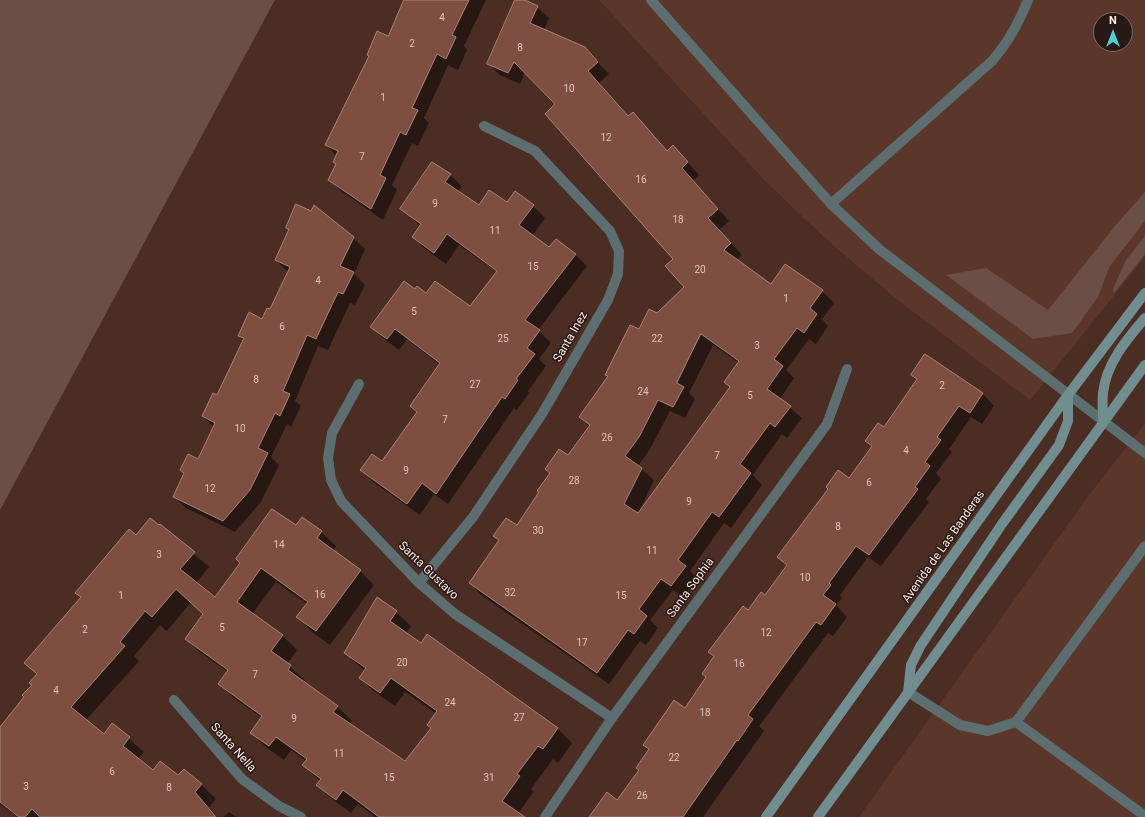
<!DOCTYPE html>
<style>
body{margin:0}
#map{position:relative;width:1145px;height:817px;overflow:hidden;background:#4b2d24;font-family:Roboto,sans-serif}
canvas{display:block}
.north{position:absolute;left:1093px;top:12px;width:40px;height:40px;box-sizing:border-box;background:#271915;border:1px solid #7d6d68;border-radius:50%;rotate:0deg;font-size:11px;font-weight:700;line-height:16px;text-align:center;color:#feeae4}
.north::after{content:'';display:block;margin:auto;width:14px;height:18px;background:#51ccd4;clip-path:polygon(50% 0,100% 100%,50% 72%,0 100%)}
</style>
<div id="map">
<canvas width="1145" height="817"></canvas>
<div class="north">N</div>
</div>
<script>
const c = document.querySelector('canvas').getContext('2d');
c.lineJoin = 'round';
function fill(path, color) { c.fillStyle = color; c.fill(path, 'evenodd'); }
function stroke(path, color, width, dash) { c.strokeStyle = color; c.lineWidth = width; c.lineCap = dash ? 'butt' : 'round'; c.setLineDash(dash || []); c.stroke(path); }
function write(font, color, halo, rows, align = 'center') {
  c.font = font + ' Roboto,sans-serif'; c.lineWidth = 3; c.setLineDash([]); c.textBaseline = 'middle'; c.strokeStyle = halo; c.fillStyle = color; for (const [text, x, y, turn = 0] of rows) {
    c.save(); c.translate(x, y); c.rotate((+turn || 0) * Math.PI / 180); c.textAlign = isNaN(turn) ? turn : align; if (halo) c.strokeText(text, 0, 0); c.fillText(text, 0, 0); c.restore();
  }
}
fill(new Path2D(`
 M599 0H1145V257L1030 400 895 298 826 239 765 181ZM1101 20H1125V44H1101Z
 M1145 423V817H859L1089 495Z`), '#5a362b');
fill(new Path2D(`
 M0 0H275L0 510Z
 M1145 192V221L1110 266 1098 297 1072 333 1033 339 946 275 986 268 1048 310 1115 226Z
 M1145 236V254L1114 293 1113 289 1126 260Z`), '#6b4e45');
fill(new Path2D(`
 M405 0H486L464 46 467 50 458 70 448 65 424 118 429 123 418 146 412 143 392 185 397 190 383 220 341 191 329 180 337 164V156L326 145 370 57 368 55 388 37Z
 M516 0H523L537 7 549 18 544 30 584 48 609 74 599 83 629 117 633 114 667 152 684 158 699 175 693 180 729 221 719 230 742 255 736 260 771 285 822 291 834 303 822 319 828 326 816 344 809 339 786 370 794 378 780 399 802 418 787 438 782 434 753 475 762 485 731 528 724 523 690 571 697 578 683 597 673 590 650 620 658 628 646 645 640 641 609 684 481 595 470 583 500 541 495 536 517 526 551 474 546 469 568 457 590 427 580 417 639 330 686 287 674 259 556 104 525 72 520 84 500 75 488 63ZM713 345 739 363 730 387 638 514 654 480 638 466 650 449 670 411 685 418 695 399 689 393Z
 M450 175 462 186 458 192 479 207 507 204 533 206 545 218 532 236 549 249 575 254 587 266 538 330 551 343 539 359 546 366 528 391 529 393 517 410 514 408 448 504 434 494 420 515 373 482 362 470 382 463 418 413 411 406 440 365 407 339 399 350 383 338 372 326 416 290 470 308 497 272 459 245 446 264 425 249 413 237 421 226 401 209Z
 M287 227 353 238 365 249 354 274 365 285 355 305 350 303 328 350 318 346 295 401 301 406 291 427 287 424 271 457 279 465 261 502 235 532 186 508 174 497 198 460 214 427 203 416 218 396 244 340 239 336 263 320 271 310 288 272 276 260 290 231Z
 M925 355 983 394 994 406 982 424 971 417 949 449 952 452 936 473 941 479 926 499 929 502 881 566 868 557 840 595 842 598 836 605 847 617 833 636 828 633 759 726 764 731 703 817H591L618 801 640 771 650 750 644 745 685 710 707 678 703 674 715 658 709 652 765 596 788 566 778 557 850 480 873 448 866 441 885 428 917 380 912 375Z
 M161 525 209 567 196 583 216 598 296 527 321 532 336 546 333 551 360 571 374 585 330 645 312 632 298 617 307 604 276 582 252 614 283 636 297 650 287 664 305 680 304 682 337 706 352 721 349 724 405 763 432 729 428 725 437 714 405 692 395 706 375 692 360 678 365 671 345 653 396 612 411 626 406 633 421 644 428 635 558 729 572 743 558 763 553 759 531 789 534 791 517 815 519 817H375L358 804 351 813 332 799 317 785 320 781 303 765 306 761 291 750 284 760 266 747 251 733 262 718 234 698 219 684 228 672 201 653 187 639 204 615 191 602 167 631 160 625 134 656 139 661 86 720 104 735 112 724 144 752 138 759 153 771 201 784 216 799 209 807 217 817H17L0 804V729L25 697 37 675 26 663 137 536Z
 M229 812 236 817H224Z`), '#0007');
const building = new Path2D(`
 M404 0H469L452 35 456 37 446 59 437 54 412 108 418 110 406 135 400 132 380 175 386 178 371 209 328 180 336 164 333 162 338 151 325 145 369 56 367 55 377 31 388 36Z
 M515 0H525L538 6 530 23 585 47 598 62 588 71 628 116 633 112 667 151 673 145 688 162 682 168 718 209 708 218 731 243 724 250 771 284 785 264 823 290 810 308 817 314 804 333 797 328 774 359 783 366 767 389 791 406 775 427 770 423 740 464 751 473 719 517 712 512 678 560 686 566 671 586 661 579 639 609 647 616 634 634 628 630 597 673 469 583 499 540 493 536 506 518 517 525 539 492 537 491 550 473 545 469 559 449 568 455 590 425 579 417 608 376 605 375 630 325 639 329 649 309 657 313 684 287 665 266 673 259 545 114 555 104 514 62 508 73 487 64ZM701 334 739 361 724 382 730 387 638 513 624 504 642 468 625 456 639 437 658 400 673 407 684 387 677 383Z
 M432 162 451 174 445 182 479 205 489 190 507 202 515 191 534 205 519 225 549 247 556 239 576 254 525 320 540 330 527 348 535 354 516 379 518 380 505 399 502 397 436 494 422 483 407 504 360 470 372 454 382 461 417 412 410 406 440 363 395 329 387 339 370 327 404 281 415 289 417 286 426 293 435 281 470 306 497 271 447 234 434 253 412 237 421 224 400 209Z
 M296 204 311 211 314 205 354 237 340 266 354 272 343 294 338 292 316 339 307 335 283 391 290 394 280 416 275 413 258 448 268 453 250 490 223 521 173 497 184 473 180 470 188 454 198 459 215 423 202 416 213 393 217 395 244 338 238 336 249 312 262 319 267 308 270 309 290 267 275 260 289 229 286 228Z
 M925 354 983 393 970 413 959 406 937 437 941 440 925 462 930 466 915 487 918 489 869 555 856 546 829 583 831 585 823 595 836 604 821 625 816 622 748 715 753 719 738 741 737 740 683 817H589L607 792 617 800 639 770 636 768 649 749 643 745 674 700 685 708 706 677 702 674 714 656 708 652 743 606 748 610 761 592 765 595 787 565 777 557 828 489 826 487 838 470 849 478 872 446 865 441 878 423 884 427 917 379 911 375Z
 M272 509 296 525 302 517 322 531 317 538 361 570 316 631 296 617 308 602 261 568 237 602 283 635 271 651 291 665 288 670 338 706 333 712 405 761 431 728 427 725 437 711 391 678 380 693 359 678 366 668 344 653 377 597 397 611 390 621 421 643 427 634 558 728 543 749 538 746 517 774 520 776 502 801 525 817H379L343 790 336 800 316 785 321 779 302 765 307 759 276 737 269 746 250 733 262 716 218 684 228 670 185 639 203 614 176 589 152 617 145 611 120 642 125 646 71 707 104 734 112 723 130 737 123 746 153 770 160 761 178 775 184 769 202 784 195 792 216 817H40L32 809 25 817H19L0 802V727L24 697 22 695 32 685 29 683 37 674 24 663 81 597 75 593 129 529 136 535 150 518 159 525 160 524 195 552 180 569 215 597 240 563 236 559Z`);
fill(building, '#7e4f40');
stroke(building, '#a78378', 1);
stroke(new Path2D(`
 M651 0 831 204 879 249 1145 453
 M831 204 992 61C1009 41 1018 24 1028 0
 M908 692 960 725 988 731 1016 722 1145 546
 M1016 722 1145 816`), '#5c6e6f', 10);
stroke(new Path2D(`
 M359 384 332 433 328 458 331 480 341 501 419 583 455 614 612 718
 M419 583 473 517 542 414 608 300 618 274 619 251 610 231 535 151 484 126
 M174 700 242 779 279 806 301 817
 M545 817 612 718 827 424 847 369`), '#5c6e6f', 10);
stroke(new Path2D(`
 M1103 422C1103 413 1102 403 1103 393 1106 364 1126 340 1145 318
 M908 692 911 665 921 645 1002 524 1059 445 1068 421V395
 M766 817 1068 395 1145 293
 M818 817 1145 365`), '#708d8f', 10);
write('10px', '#dec3bb', null, [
 ["4",442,18],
 ["2",412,44],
 ["8",520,48],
 ["10",569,89],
 ["1",383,98],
 ["12",606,138],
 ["7",362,157],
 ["16",641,180],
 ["9",435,204],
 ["18",678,220],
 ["11",495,231],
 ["15",533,267],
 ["20",700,270],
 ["4",318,281],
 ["1",786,299],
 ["5",414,312],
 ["6",282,327],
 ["25",503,339],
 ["22",657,339],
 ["3",757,346],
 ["8",256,380],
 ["27",475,385],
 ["2",942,386],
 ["24",643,392],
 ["5",750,396],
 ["7",445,420],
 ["10",240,429],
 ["26",607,438],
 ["4",906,451],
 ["7",717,456],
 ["9",406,471],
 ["28",574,481],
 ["6",869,483],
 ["12",210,489],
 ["9",689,502],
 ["8",838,527],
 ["30",538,531],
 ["14",279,545],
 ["11",652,551],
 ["3",159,555],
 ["10",805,578],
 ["32",510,593],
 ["16",320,595],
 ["1",121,596],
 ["15",621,596],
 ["5",222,628],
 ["2",85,630],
 ["12",766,633],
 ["17",582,643],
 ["20",402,663],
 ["16",739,664],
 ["7",255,675],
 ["4",56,691],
 ["24",450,703],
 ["18",705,713],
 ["27",519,718],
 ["9",294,719],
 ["11",339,754],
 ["22",674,758],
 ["6",112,772],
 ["15",389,778],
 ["31",489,778],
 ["3",26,787],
 ["8",169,788],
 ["26",642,796]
]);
write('12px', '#feeae4', '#271915', [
 ["Santa Inez",571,337,-60],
 ["Avenida de Las Banderas",944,547,-55],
 ["Santa Gustavo",428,571,44],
 ["Santa Sophia",691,588,-54],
 ["Santa Nella",233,748,48]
]);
</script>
